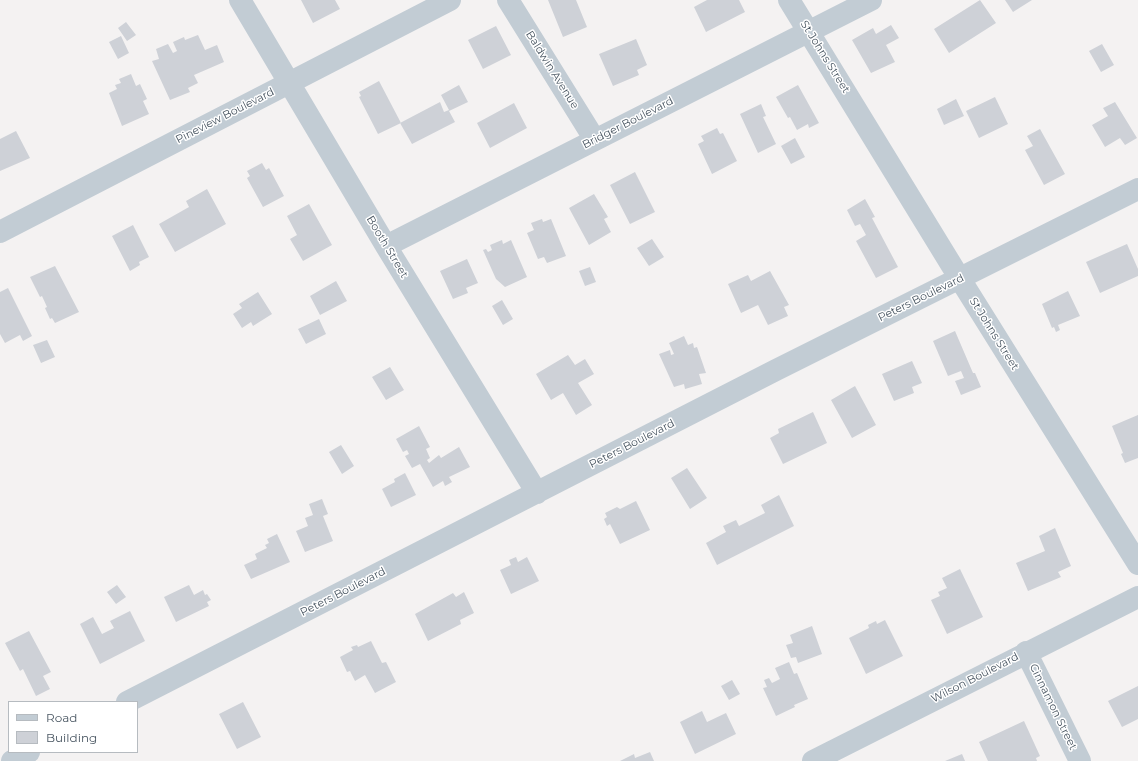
<!DOCTYPE html>
<style>
body{margin:0}
#map{position:relative;width:1138px;height:761px;overflow:hidden;background:#f4f2f2;font-family:Montserrat,sans-serif}
canvas{display:block}
.legend{position:absolute;left:8px;top:701px;width:130px;height:52px;box-sizing:border-box;background:#fff;border:1px solid #b6bbc0;margin:0;padding:5px 7px;list-style:none;font-size:12px;color:#485561}
.legend li{display:flex;align-items:center;gap:8px;height:20px}
.legend b{width:20px;border:1px solid #b6bbc0}
</style>
<div id="map">
<canvas width="1138" height="761"></canvas>
<ul class="legend">
<li><b style="height:5px;background:#c2ccd4"></b>Road</li>
<li><b style="height:11px;background:#ced1d7"></b>Building</li>
</ul>
</div>
<script>
const c = document.querySelector('canvas').getContext('2d');
c.lineJoin = 'round';
function fill(path, color) { c.fillStyle = color; c.fill(path, 'evenodd'); }
function stroke(path, color, width, dash) { c.strokeStyle = color; c.lineWidth = width; c.lineCap = dash ? 'butt' : 'round'; c.setLineDash(dash || []); c.stroke(path); }
function write(font, color, halo, rows, align = 'center') {
  c.font = font + ' Montserrat,sans-serif'; c.lineWidth = 3; c.setLineDash([]); c.textBaseline = 'middle'; c.strokeStyle = halo; c.fillStyle = color; for (const [text, x, y, turn = 0] of rows) {
    c.save(); c.translate(x, y); c.rotate((+turn || 0) * Math.PI / 180); c.textAlign = isNaN(turn) ? turn : align; if (halo) c.strokeText(text, 0, 0); c.fillText(text, 0, 0); c.restore();
  }
}
fill(new Path2D(`
 M301 0H335L340 9 313 23Z
 M548 0H576L587 27 563 37Z
 M707 0H739L745 12 706 32 694 7Z
 M980 0 996 23 949 53 934 29Z
 M1005 0H1032L1013 12Z
 M126 22 136 35 127 41 118 28Z
 M891 25 899 38 886 45 895 62 871 73 852 40 873 28 876 34Z
 M496 26 511 55 483 69 468 40Z
 M198 35 205 50 217 45 224 62 194 75 198 83 188 88 190 92 170 100 152 61 159 59 156 49 168 44 173 53 177 51 173 42 184 37 185 40Z
 M121 36 129 53 118 59 109 42Z
 M636 39 647 65 637 70 639 75 613 86 599 54Z
 M1102 44 1114 65 1101 72 1089 51Z
 M131 74 136 86 140 84 147 99 143 101 149 114 122 126 109 93 117 89 115 85 121 83 119 79Z
 M379 81 401 123 378 134 359 97 361 96 359 92Z
 M459 85 468 102 449 111 455 122 412 144 400 123 440 102 444 112 449 110 441 95Z
 M798 85 819 123 809 128 808 124 797 130 790 117 788 118 776 97Z
 M995 97 1008 124 979 138 966 111Z
 M956 99 964 116 944 125 937 109Z
 M1115 102 1137 138 1125 145 1120 138 1105 147 1092 125 1108 116 1103 108Z
 M514 103 527 128 490 148 477 123Z
 M761 104 766 116 763 117 776 144 758 153 740 114Z
 M717 128 720 134 723 133 737 161 712 174 698 144 704 141 701 136Z
 M1040 129 1065 174 1044 185 1025 150 1033 146 1027 136Z
 M16 131 30 158 0 171V139Z
 M795 138 805 157 791 164 781 146Z
 M262 163 266 170 269 168 284 196 263 207 247 178 250 176 247 171Z
 M635 172 655 212 630 224 610 185Z
 M207 189 226 224 175 252 159 224 189 207 186 201Z
 M594 194 608 217 604 219 611 232 589 245 569 208Z
 M865 199 875 217 872 218 898 267 876 278 856 241 866 235 860 224 855 226 847 210Z
 M309 204 332 245 303 261 290 239 297 235 287 216Z
 M542 219 543 222 551 219 566 256 547 263 544 257 538 259 527 233 534 230 531 223Z
 M133 225 149 257 139 262 140 265 130 271 112 236Z
 M652 239 664 257 649 266 637 248Z
 M502 240 503 244 511 240 527 277 505 287 496 279 483 250 486 249 488 252 492 250 490 245Z
 M1127 244 1138 269V276L1100 293 1086 262Z
 M467 259 478 283 466 288 468 293 453 299 440 271Z
 M55 266 79 312 55 323 52 318 50 319 45 308 47 307 42 296 40 297 30 277Z
 M590 267 596 282 585 286 579 271Z
 M770 271 789 305 784 307 788 316 768 325 758 305 741 313 728 284 748 275 751 281Z
 M336 281 347 301 320 315 310 296Z
 M8 288 32 336 23 341 20 335 5 343 0 334V292Z
 M1068 291 1080 316 1058 325 1060 330 1056 332 1054 327 1052 328 1042 304Z
 M258 292 272 314 253 326 251 322 242 328 233 314 242 308 239 304Z
 M502 300 513 319 503 325 492 306Z
 M319 319 326 334 306 344 298 329Z
 M955 331 973 373H975L981 387 961 395 955 381 964 378 961 371 948 376 933 341Z
 M684 336 688 345 693 343 694 348 697 347 706 373 699 374 702 384 685 389 684 384 674 387 659 354 670 350 671 355 674 354 669 343Z
 M47 340 55 357 41 363 33 345Z
 M568 355 575 365 585 359 594 374 578 383 592 405 576 415 563 393 551 400 536 374Z
 M912 361 922 383 912 387 914 393 894 401 882 374Z
 M390 367 404 390 386 400 372 377Z
 M855 386 876 425 852 438 831 400Z
 M813 412 827 443 783 464 770 438 779 433 778 429Z
 M1138 415V458L1125 463 1121 454 1123 453 1112 426Z
 M419 426 430 447 426 449 430 458 427 460 429 463 439 455 441 458 459 447 470 467 449 477 452 482 445 486 443 481 433 487 420 464 412 468 405 456 409 454 407 450 403 452 396 439Z
 M341 445 354 466 342 474 329 452Z
 M687 468 707 498 690 509 671 478Z
 M405 473 416 495 391 507 382 489 395 482 394 479Z
 M779 495 794 526 717 565 706 543 726 532 723 526 736 520 739 526 765 513 761 505Z
 M322 499 328 514 323 516 333 541 305 552 296 531 308 526 305 518 313 515 309 504Z
 M636 501 650 530 620 544 610 524 607 526 604 519 607 517 605 513 617 507 620 509Z
 M1055 528 1071 566 1058 572 1061 577 1028 591 1016 563 1045 551 1039 536Z
 M277 534 290 562 251 579 244 565 257 559 255 554 267 548 265 545 269 543 267 539Z
 M516 557 518 562 527 557 539 581 511 594 500 570 511 565 509 560Z
 M960 569 983 617 947 634 931 600 940 596 938 592 947 588 942 578Z
 M117 585 126 597 116 604 107 592Z
 M189 585 194 595 203 590 205 595 207 594 211 600 207 602 209 606 176 622 164 597Z
 M464 592 474 613 460 620 461 624 428 641 415 614 453 593 456 597Z
 M130 611 145 641 100 664 80 624 93 617 102 634 114 628 110 621Z
 M885 620 903 656 866 674 849 638 869 628 868 625 876 621 877 624Z
 M812 626 822 654 798 663 796 657 791 658 786 645 793 643 790 635Z
 M29 631 51 672 43 676 50 689 36 696 23 669 20 671 5 643Z
 M371 641 382 663 386 662 396 682 375 693 365 675 355 681 350 671 347 672 340 657 353 650 351 647 357 645 358 647Z
 M789 662 794 674 797 673 808 699 794 705 795 707 776 716 763 688 767 687 764 680 769 678 772 683 780 679 775 668Z
 M732 680 740 694 729 700 721 686Z
 M1138 686V719L1122 727 1108 701Z
 M243 702 261 737 237 749 219 714Z
 M702 711 707 722 726 713 736 734 695 754 680 722Z
 M1024 721 1040 756 1036 758 1037 761H988L979 742Z
 M650 752 654 761H620L634 754 635 758Z
 M962 754 965 761H945Z`), '#ced1d7');
stroke(new Path2D(`
 M240 0 386 246 537 493
 M508 0 595 140
 M789 0 960 279 1138 564
 M0 232 450 0
 M386 246 871 0
 M1026 652 1080 761
 M127 702 776 370 1138 189
 M12 761 29 752
 M813 761 1138 597`), '#c2ccd4', 22);
write('11px', '#485561', '#fff', [
 ["St Johns Street",825,57,58],
 ["Baldwin Avenue",552,70,58],
 ["Pineview Boulevard",225,116,-27],
 ["Bridger Boulevard",628,123,-27],
 ["Booth Street",387,247,59],
 ["Peters Boulevard",921,298,-26],
 ["St Johns Street",994,334,58],
 ["Peters Boulevard",632,444,-27],
 ["Peters Boulevard",343,592,-27],
 ["Wilson Boulevard",975,678,-27],
 ["Cinnamon Street",1053,707,64]
]);
</script>
